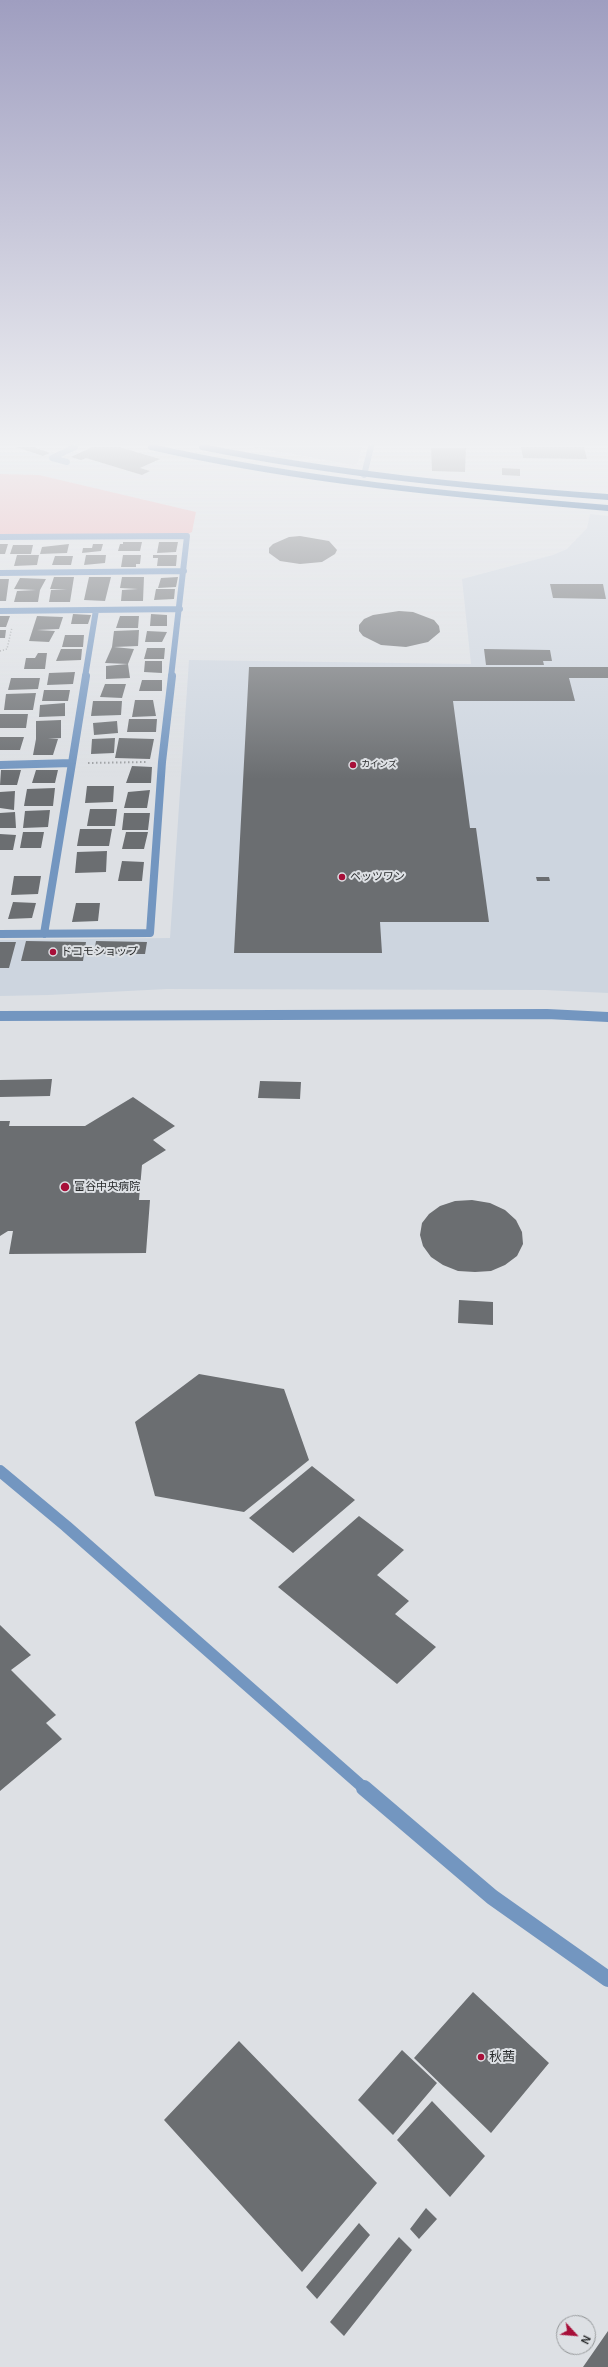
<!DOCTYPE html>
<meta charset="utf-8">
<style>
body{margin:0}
#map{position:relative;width:608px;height:2367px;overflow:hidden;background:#dde0e4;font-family:Helvetica,sans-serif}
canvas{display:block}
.north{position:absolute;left:556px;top:2315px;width:40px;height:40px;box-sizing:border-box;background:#dde0e4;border:1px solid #95989a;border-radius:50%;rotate:116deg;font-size:11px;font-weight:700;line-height:16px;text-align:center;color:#292b2c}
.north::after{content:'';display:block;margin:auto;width:14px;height:18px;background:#a70f39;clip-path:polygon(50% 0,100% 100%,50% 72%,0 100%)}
</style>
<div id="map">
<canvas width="608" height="2367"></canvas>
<div class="north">N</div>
</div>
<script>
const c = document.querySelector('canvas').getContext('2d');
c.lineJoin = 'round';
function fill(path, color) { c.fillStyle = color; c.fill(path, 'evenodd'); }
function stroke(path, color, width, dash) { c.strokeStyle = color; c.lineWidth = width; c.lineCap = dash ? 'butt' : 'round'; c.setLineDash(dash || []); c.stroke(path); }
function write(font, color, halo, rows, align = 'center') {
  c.font = font + ' Helvetica,"Noto Sans JP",sans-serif'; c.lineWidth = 4; c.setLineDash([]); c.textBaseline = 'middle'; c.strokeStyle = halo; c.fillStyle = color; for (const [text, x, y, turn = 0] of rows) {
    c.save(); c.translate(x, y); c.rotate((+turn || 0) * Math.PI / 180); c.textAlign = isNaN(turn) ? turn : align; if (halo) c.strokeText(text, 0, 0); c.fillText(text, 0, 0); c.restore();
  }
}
fill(new Path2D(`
 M253 447H362L357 464 353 465Z
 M590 514 608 516V993L545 990 167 989 49 995 0 996V940L170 938 189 660 471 664 462 579 553 555 567 549 587 528Z`), '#cdd5df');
fill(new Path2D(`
 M0 474 39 475 196 512 192 532 188 534 0 535Z`), '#f1b0b4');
fill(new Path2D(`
 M16 447H33L50 453 43 456Z
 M92 447H119L160 459 140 468 150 471 142 475 86 458 81 460 71 457Z
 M521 447H584L587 459 523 458Z
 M431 448H466L465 472 432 471Z
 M502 468 520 469V476L502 475Z
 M300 536 329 541 337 550 335 554 322 562 300 564 280 561 269 553V548L273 544 289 537Z
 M123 542H142L140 551H118L120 544H123Z
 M159 542H178L176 552 157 553Z
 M0 544H8L5 554H0Z
 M69 544 67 553 40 554 42 547Z
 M93 544H103L101 551 82 553 83 548H92Z
 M13 545H33L31 554H10Z
 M17 555H39L37 565 14 566Z
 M86 555H106L105 563 84 565Z
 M123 555H141L140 564H136V567H121Z
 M153 555H177L176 566H157L158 558H153Z
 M55 556H73L71 565H52Z
 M54 577H74L70 602H49L51 590 67 589H50Z
 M89 577H111L105 601 84 600Z
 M122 577H144L143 601H121L122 590 138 589 120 588Z
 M178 577 176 587 158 588 161 578Z
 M20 578 46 579 40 590 38 602H14L17 591 36 590 14 589Z
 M0 579H9L6 601H0Z
 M550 584H603L606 599 553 598Z
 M156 589H175L174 599 154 600Z
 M399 611 413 612 434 620 439 626 440 632 428 642 406 647 381 645 363 636 359 631V625L364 619 373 615Z
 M73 614 91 615 88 624H71Z
 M151 614 167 615V626H150Z
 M0 616H10L6 627H0Z
 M37 616 63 617 59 629 37 630 55 631 49 642 29 641Z
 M120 616H139L138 628H116Z
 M0 630H6L5 638H0Z
 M139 630 138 646 114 647 134 649 128 664 105 663 112 647 114 631Z
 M147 631 167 632 162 642H145Z
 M65 635H84L83 647H62Z
 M147 648H165L164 659H144Z
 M61 649H82L81 660 56 661Z
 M484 649 550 650 552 661H543L544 665H486Z
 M38 653H47L45 669H24L26 658H35Z
 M145 661H162V673L144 672Z
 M128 664 130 678 106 679V666Z
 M249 667H608V678H569L575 701H453L470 828H476L489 922H380L382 953H234Z
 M75 672 73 684 47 685 49 673Z
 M11 678H40L38 689 8 690Z
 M142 680H162V691H139Z
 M105 684H126L122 698 100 697Z
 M44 690H70L68 701H42Z
 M36 693 33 710H4L6 694Z
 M135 700H153L156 716 132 717Z
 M93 701H122L121 715 91 716Z
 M65 703V716L39 717 40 705Z
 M0 714H28L26 728H0Z
 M129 719H157L156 732H127Z
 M61 720V738L48 739H58L53 755H33L36 739V721Z
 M117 721 118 733 94 735 93 723Z
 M0 737H24L20 750H0Z
 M115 738 114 753 91 754 92 739Z
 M119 738 154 739 150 759 115 758Z
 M132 766 152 767 151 783H126Z
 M1 770H21L17 785H0Z
 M36 770H58L55 783H32Z
 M87 786H114L113 802 85 803Z
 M55 788 53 806H24L27 789Z
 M150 790 147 808H124L128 792Z
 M15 791 14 810 0 808V792Z
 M90 809H117L115 826H87Z
 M50 810 48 827 23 828 25 811Z
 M15 812 16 828H0V813Z
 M124 813H150L148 830H122Z
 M80 829H112L109 846H77Z
 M23 832H44L41 848H20Z
 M126 832H148L144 849H122Z
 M0 834 16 835 13 850H0Z
 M107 851 106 872 75 873 77 852Z
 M122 861 144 862 142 881H118Z
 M14 876H41L38 894 11 895Z
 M536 877H549L550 881H537Z
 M13 902 36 903 32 918 8 919Z
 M76 903H100L98 921 72 922Z
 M26 941 86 942 83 961H21Z
 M96 941 147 942 145 954H94Z
 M0 942H16L9 968H0Z
 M52 1079 50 1096 0 1097V1080Z
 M260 1081 301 1082 300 1099 258 1098Z
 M133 1097 175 1126 153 1140 166 1150 142 1165 139 1200H150L146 1253 9 1254 13 1231H8L0 1236V1121H10L9 1126H85Z
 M472 1200 490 1203 505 1210 516 1220 522 1232 523 1244 517 1256 505 1265 491 1271 475 1272 458 1271 443 1265 431 1257 423 1246 420 1235 422 1223 429 1214 440 1206 455 1201Z
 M459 1300 493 1302V1325L458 1323Z
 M199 1374 284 1389 309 1460 244 1512 155 1496 135 1422Z
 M312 1466 355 1500 293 1553 249 1518Z
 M359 1516 404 1550 377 1575 409 1601 395 1614 436 1647 397 1684 278 1587Z
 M0 1625 31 1655 11 1670 56 1715 46 1723 62 1739 0 1791Z
 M473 1992 549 2063 491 2133 414 2058Z
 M239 2041 377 2183 302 2272 164 2120Z
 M402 2050 437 2083 393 2135 358 2100Z
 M432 2101 485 2156 450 2197 397 2140Z
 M426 2208 437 2219 419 2239 410 2229Z
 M359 2223 370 2235 317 2299 306 2287Z
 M399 2237 412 2250 344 2336 330 2322Z
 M608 2331V2367H583Z`), '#6b6e71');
stroke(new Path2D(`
 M0 651 7 649 12 627`), '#9da0a3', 1.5, [1, 2]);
stroke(new Path2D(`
 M88 763 147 762`), '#9da0a3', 2, [1.5, 2.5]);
stroke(new Path2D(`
 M67 462 52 458 75 447
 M364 475 371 447
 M0 537 187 536 171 677
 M0 573 184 571
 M0 611 180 609
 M85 677 96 610`), '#7396c0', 6);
stroke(new Path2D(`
 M0 765 72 763 86 676
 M0 934 150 933 162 762 172 676
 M44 934 72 763`), '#7396c0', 8);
stroke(new Path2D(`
 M0 1016 547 1014 608 1017`), '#7396c0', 10);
stroke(new Path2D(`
 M0 1471 66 1526 365 1789`), '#7396c0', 12);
stroke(new Path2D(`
 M364 1788 492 1897 608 1979`), '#7396c0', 16);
stroke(new Path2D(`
 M151 447C302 481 454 495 608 508
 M202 447C336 474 472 487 608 497`), '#0a4887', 6);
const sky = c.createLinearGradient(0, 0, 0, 779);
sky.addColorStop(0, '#9f9ec0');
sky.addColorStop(0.57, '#f0f1f3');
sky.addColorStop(1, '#f0f1f300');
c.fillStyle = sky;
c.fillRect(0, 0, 608, 779);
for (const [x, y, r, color] of [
 [353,765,4,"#a70f39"],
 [342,877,4,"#a70f39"],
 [53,952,4,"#a70f39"],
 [65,1187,5,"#a70f39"],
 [481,2057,4,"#a70f39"]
]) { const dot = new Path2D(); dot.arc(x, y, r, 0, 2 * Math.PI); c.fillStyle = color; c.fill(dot); stroke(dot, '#dde0e4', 1.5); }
write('9px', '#292b2c', '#dde0e4', [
 ["カインズ",361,765]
], 'left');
write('11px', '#292b2c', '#dde0e4', [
 ["ペッツワン",350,877],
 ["ドコモショップ",61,952],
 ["富谷中央病院",74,1187]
], 'left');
write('13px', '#292b2c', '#dde0e4', [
 ["秋茜",489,2057]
], 'left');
</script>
